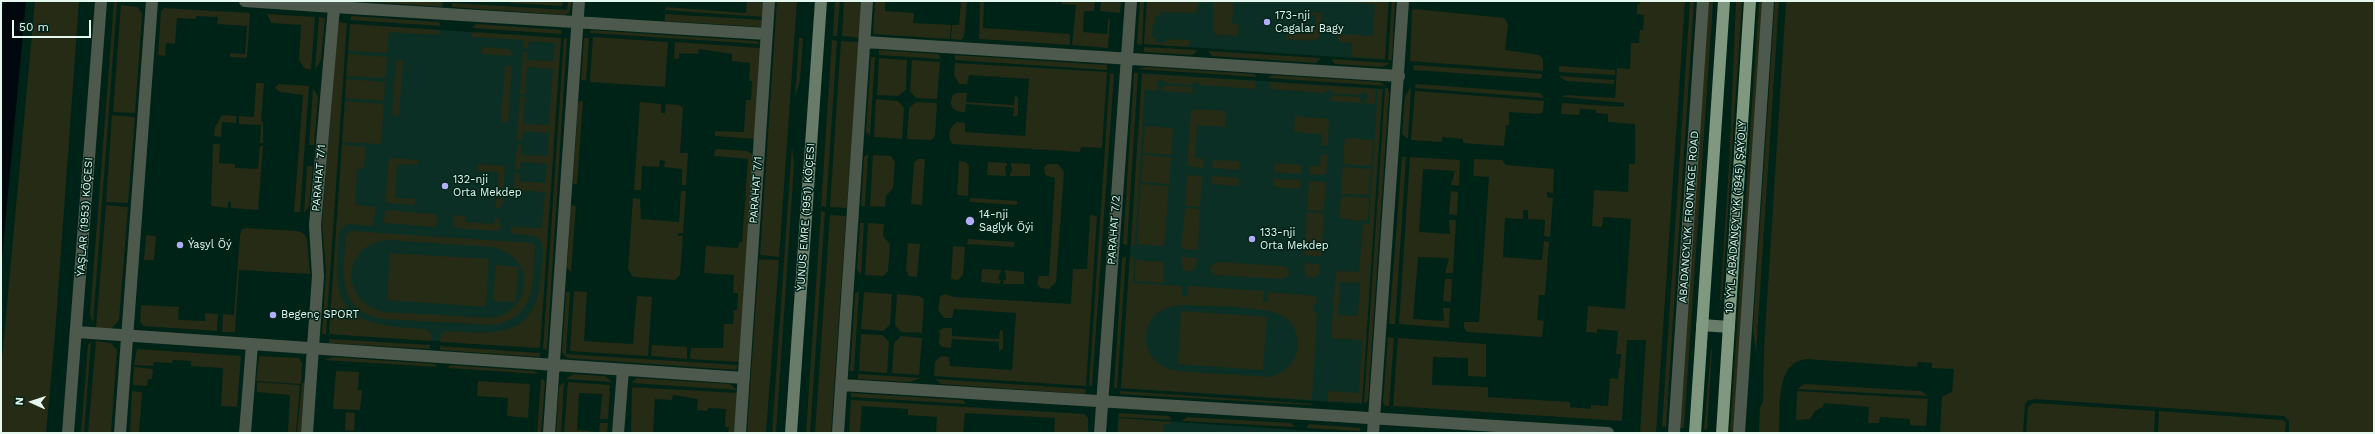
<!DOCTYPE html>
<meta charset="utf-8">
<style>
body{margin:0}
#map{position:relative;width:2375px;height:434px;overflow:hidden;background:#002318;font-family:"Work Sans",sans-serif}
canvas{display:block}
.frame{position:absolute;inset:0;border:2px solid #e4f8f0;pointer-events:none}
.north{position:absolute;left:12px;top:382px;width:40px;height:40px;-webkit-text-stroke:3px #002318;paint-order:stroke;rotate:273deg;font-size:11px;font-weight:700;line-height:16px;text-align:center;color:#e4f8f0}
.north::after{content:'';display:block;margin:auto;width:14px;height:18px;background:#e4f8f0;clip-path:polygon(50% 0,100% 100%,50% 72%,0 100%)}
.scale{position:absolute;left:12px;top:20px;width:79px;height:18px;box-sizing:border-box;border:2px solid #e4f8f0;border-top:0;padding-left:5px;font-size:12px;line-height:14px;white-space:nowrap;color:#e4f8f0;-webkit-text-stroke:3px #002318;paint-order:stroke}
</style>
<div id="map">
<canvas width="2375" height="434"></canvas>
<div class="frame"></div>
<div class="north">N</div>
<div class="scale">50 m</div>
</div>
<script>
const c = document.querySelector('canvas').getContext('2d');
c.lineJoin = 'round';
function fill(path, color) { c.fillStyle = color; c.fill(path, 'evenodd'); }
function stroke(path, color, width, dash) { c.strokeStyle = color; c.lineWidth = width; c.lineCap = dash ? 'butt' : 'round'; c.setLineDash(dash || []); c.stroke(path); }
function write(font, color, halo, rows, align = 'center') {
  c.font = font + ' "Work Sans",sans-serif'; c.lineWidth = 3; c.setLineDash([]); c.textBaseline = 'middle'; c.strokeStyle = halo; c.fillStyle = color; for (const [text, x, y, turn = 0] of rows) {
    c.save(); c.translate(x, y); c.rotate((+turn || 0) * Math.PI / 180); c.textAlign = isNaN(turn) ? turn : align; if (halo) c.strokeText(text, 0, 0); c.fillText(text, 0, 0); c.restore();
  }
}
fill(new Path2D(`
 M1147 1H1389L1385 60 1144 44Z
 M350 24 561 38 540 348 329 334Z
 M1142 73 1383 89 1362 404 1121 388Z
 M1118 418 1340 433H1117Z`), '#0c2f25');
fill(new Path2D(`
 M35 1H79L55 335 46 433H1V370Z
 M358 1 443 2 442 7Z
 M511 1H563L562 6 510 3Z
 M568 1H572L569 13 566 15 452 7V3L567 10Z
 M747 1H764L763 17 665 10 666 7 746 13Z
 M777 1H797L779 257 760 255Z
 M835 1H840L837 36H833Z
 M844 1H861L859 38 842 36Z
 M875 1H885V11L914 13 913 23 951 25 950 39 873 34Z
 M961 1H967L964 37 961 40 951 39 952 25H959Z
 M980 1H984L983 28 1070 34V45L979 39Z
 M1062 1H1095L1094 11H1084L1083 32 1107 34 1108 20 1110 18 1108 48 1072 45 1076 5 1062 4Z
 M1101 1H1121L1120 13 1100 11Z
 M1140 1H1144L1142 45 1137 44Z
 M1147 1H1199L1196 13 1160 12V16H1155V23H1153L1152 37 1156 38V42L1165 43V39L1189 40V47L1144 44Z
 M1213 1H1234L1232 24 1239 25 1238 36 1217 35 1213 32Z
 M1336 1H1388L1385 59 1351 57 1352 43 1339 42 1336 34 1373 36 1375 4Z
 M1392 1H1395L1392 60H1388Z
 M1640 1H1685L1656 433H1640L1646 340H1627L1622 421 1393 406 1398 338 1486 344V377L1468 376V358L1433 357 1432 385 1488 387V397L1570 402V407L1591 409V405L1608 406 1610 378 1618 379 1619 368H1620L1621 354H1616L1618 331 1597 329V333L1586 332 1588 306 1625 309 1631 219 1603 217 1602 227 1592 226 1594 190 1628 192 1629 164H1635V124L1608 122V114L1596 113V110L1580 109 1579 115 1561 114 1562 103 1624 107V103L1562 97 1566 95 1615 98 1617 68 1630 69 1631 43H1639L1640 30H1643L1644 15 1637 14V4H1640Z
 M1690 1H1694L1666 427H1662Z
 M1708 1H1713L1684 428H1680Z
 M1736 1H1742L1722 300H1720L1729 166Z
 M1759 1H1763L1734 431H1730Z
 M1775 1H1779L1756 353 1753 329Z
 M1786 1H2374V433H2289V421L2284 416 2035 399 2027 401 2025 405 2023 433H1940L1942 397 1952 392 1954 369 1932 368V363L1918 362 1917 367 1807 359C1774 362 1781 409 1779 433H1759L1760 407 1763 402 1764 349Z
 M114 2H117L93 324 90 314Z
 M121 5 138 7 142 14 135 113 113 112Z
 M164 8 250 13 247 58 230 57V53L245 54 247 26 217 24 218 17 196 16V19L177 18 175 44 166 43 165 56 158 55 161 11Z
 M1415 9 1504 18 1508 24 1505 50 1539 55 1543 59V71L1410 61 1412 10Z
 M1303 12H1311V15H1307L1306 30H1315L1316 15H1312V12L1322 13 1319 37 1314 41 1286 39 1287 28 1301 29Z
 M267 14 315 17 311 70 304 68 299 60 301 25 271 23Z
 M665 14 763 20 762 27 665 21Z
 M351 16 439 22 441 26 351 20Z
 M319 17 325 18 321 60 315 70Z
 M338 22 347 23 326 334H322L326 271 322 223Z
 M350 24 440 30V35L389 32 387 53 348 51Z
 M476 24 562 30 561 34 472 28Z
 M590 30 757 41 760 44 590 33Z
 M472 32 561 38 540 348 440 342 441 334 447 331C496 334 536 339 541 276 542 265 544 252 542 242L535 236 514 234 511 231V227L542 228 545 192 514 190 515 173H520L519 181 545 183 547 164 521 162 520 170 515 169 517 144 521 145V155L547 156 549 133 523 131 522 141H517L520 97H525L523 124 549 125 553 69 527 67 525 94H520L523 52H528L527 60 553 61 555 43 529 41 528 49 523 48V40L472 37Z
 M593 37 668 42 665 87 590 82Z
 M564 38H567L547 350 543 349Z
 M584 38H589L586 80H581Z
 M799 38H803L800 80 795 98Z
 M832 40 837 41 826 207 821 206Z
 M841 41 859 42 847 208 830 207Z
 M675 42 761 48 755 139 715 136V131L744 132 746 100H751L752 81H749L750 63 732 61V54L699 49 698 54 679 53V59L674 58Z
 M482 47 509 49 513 56 482 54Z
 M1144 47 1197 50V51L1193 55 1144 52Z
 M879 50 938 54 941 59 879 55Z
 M1208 51 1321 58 1316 63 1212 56Z
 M348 54 387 57 386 78 346 76Z
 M955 55 1107 65V70L955 60Z
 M871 57H875L870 136 866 132Z
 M879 58 907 60 906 90 898 96 877 95Z
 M1331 59 1390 63H1391L1382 67 1335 64Z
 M396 60H403L399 116 392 115Z
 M912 60 940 62 937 99 916 98 910 91Z
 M955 63 1107 72 1102 148 1081 147 1080 152 952 144C947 136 949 127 957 122L965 123V132L1025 136 1029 79 969 75 967 84H959L954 75Z
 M1413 65 1542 74V77L1539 79 1414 70Z
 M505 66H512L508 123 501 122Z
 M1559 66 1615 70V75L1559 72Z
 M1146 67 1254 74 1257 77 1137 69Z
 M1110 73 1114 74 1092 386H1089Z
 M1134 73H1138L1127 246 1123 243Z
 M1142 74 1256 81 1255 89 1200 85 1196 81 1191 85 1165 83 1161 79 1156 83 1159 91 1145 90 1135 246H1131Z
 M1272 75 1380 82 1386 86 1268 78Z
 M1559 76 1614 80V84L1566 81Z
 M346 79 385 82 384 101 345 98Z
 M1270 82 1376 89 1375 104 1364 103 1368 96 1364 91 1359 95 1333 93 1329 89 1324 93 1269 89Z
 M256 83H264L261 121 263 122V143H260L261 125 239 124V116L254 117Z
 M279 84 309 86 300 212H294L303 95 280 92 275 88Z
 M1416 84 1540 93 1544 98 1415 88Z
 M1165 85 1191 87 1194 93 1161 91Z
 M1411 87 1408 139 1402 134 1405 96Z
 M313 88 318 97 314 145H309Z
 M1385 88H1388L1389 93 1368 401 1364 403Z
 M1378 89H1382L1362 403 1327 401 1328 391 1359 393 1362 340 1331 338 1336 273 1339 271 1359 272 1363 223 1369 224ZM1340 282 1360 283 1358 316 1338 315Z
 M1415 91 1544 101 1543 112 1540 114 1509 112V125H1506L1504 146 1463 143V139L1442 137V142L1411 140Z
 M957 93H967L966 102 1014 105 1015 96 1018 97V115L1013 117 1014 108 966 104 965 112C955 112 947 107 953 95Z
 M1333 95 1359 97 1362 103 1329 101Z
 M876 99 898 101 904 108 902 139 874 137Z
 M345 101 384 104 381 144 342 142Z
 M580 101H583L577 184H573L578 103Z
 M640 102 661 104V113H665L666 104 679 105 683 108 680 153H688L686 185H682V169L664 167 665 161 660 160 659 167 642 166 641 190H634Z
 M916 102 937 103 935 136 931 140 907 139 909 108Z
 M1195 109 1226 111 1225 127 1197 125 1195 158 1204 159 1203 168 1187 166 1191 112Z
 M112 115 135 117 128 203 106 202Z
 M222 115 236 116V123L222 122 221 137 214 136 215 127Z
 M1295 116 1329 119 1328 146 1321 145 1322 134 1294 132Z
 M1145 126 1173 128 1171 155 1143 153Z
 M1345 138 1373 140 1371 166 1343 164Z
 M213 144H220L219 163 235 164V168L258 169 260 146H263L258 210 231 208V202H228V208L211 206Z
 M342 145 366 147 364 169H357L355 205 376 207 373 226 348 224 340 230C337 241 338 253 337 264 333 326 379 326 426 329L431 334V341L329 334Z
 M792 146 794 166 776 433H772Z
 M718 149 747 151 752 154 753 159 739 362 690 359 691 348H723L724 324H733L734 310H737L738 293H733L734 275 704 273 706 246 738 248 739 242H742L748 159 714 156 715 150Z
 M868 154 865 206H861L864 157Z
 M873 155 891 156 895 162 893 188 886 196 885 207 870 206Z
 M1143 155 1171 157 1169 184 1141 182Z
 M1321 155H1328L1326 175 1310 174V166H1320Z
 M1402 157H1406L1395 324H1389Z
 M1410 157 1460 160 1459 186 1451 185 1455 171 1423 169 1419 232 1450 234 1449 220H1456L1453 273H1445L1449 258 1418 257 1413 319 1444 321 1443 308H1450L1449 328 1399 324Z
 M389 158 417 160V165L397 164 395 198 415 199V205L385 203Z
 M918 159H925L922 205 911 204 914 163Z
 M1474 159 1502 160 1506 165 1554 169 1553 193 1547 192V197L1553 198 1550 237 1544 236 1545 220 1528 219V210H1523V219L1505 218 1503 257 1542 260 1544 241 1549 242 1545 295H1539L1537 320 1544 321 1542 337 1467 332 1464 328V322H1479L1489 177 1473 176Z
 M1213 160 1240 161 1239 170 1212 168Z
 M959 161 966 162 969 166 968 196 957 195Z
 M988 162 1007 163V166H1005L1006 176 987 175Z
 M1011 163 1030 164V176H1010V173L1012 172Z
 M1275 163 1302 165 1301 174 1274 172Z
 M478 164 505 166 503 202 500 208H496L498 172 478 171Z
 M1048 164H1058L1064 172 1056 282 1049 289 1041 288 1037 284 1039 276H1049L1055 178 1045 175 1044 167Z
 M307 166H313L309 206 304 213Z
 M1343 167 1371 169 1369 195 1341 194Z
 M1187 175 1202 176 1200 207 1185 206Z
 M1212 176 1239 178 1238 186 1211 184Z
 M1274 179 1301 180 1300 189 1273 187Z
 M1309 181 1326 182 1324 211 1307 210Z
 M1141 184 1169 186 1164 246 1137 244Z
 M681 191H686L683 233H678V236H683L680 275 675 280 633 277 628 269 633 198 640 199 641 219 679 222Z
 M1451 191 1458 192 1457 215 1449 214Z
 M1341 196 1369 198 1368 220 1356 221 1339 218Z
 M970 198 1017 201V205L970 202Z
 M106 205 128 207 119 320 111 329 96 328Z
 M571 205 576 206 571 272 567 268Z
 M1185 208 1200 209 1198 250 1181 249Z
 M385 210 435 214 437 216V223L434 227 384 223Z
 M821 211 825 212 810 433H806Z
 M1307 212 1324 213 1321 256 1304 255Z
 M453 215 465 216V222L494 224 495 218H499L501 227 498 231 456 228 453 224Z
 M830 215 846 216 831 433H815Z
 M1090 215 1097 216 1086 386 934 376 935 362 941 356 949 357 950 366 1012 370 1016 313 954 309 952 318H944L938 310 940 296 945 294 953 297 1071 304 1073 269H1087Z
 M860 223H864L861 275 857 269Z
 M868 223 884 224 883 236 890 244 888 271 883 276 865 275Z
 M247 228 298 231 304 234 307 239 310 274 239 270 235 332H222L223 314 234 315 240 235 242 229Z
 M350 231 533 243 535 246C533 280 537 316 495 325L383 319C336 311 343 272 346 236ZM389 240 492 247C534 255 536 307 494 318L385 312C338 303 342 242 389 240Z
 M146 235 156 236 154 260H144Z
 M968 239 1015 242 1014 247 967 244Z
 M908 243 920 244 917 277 909 276 906 270Z
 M953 246 965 247 963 275 958 280 951 279Z
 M390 253 489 259 486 307 387 300Z
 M1126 256 1117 388H1114L1122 258Z
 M1181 257 1197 258 1196 268 1190 272 1183 270Z
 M1130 258H1134L1133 283 1182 286V296L1187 297V286L1264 291 1263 302H1268V292L1316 296 1317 304H1314V313H1317L1312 400 1121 388ZM1181 305C1202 306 1265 306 1281 315 1294 322 1300 337 1297 351 1294 365 1283 373 1270 377L1177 371C1133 363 1137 307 1181 305Z
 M759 259 779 260 766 433H747Z
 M1136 260 1164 262 1163 283 1135 281Z
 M1217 262 1283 266 1288 269 1289 275 1282 279 1216 275 1211 272 1210 267Z
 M1304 263 1320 264 1319 274 1313 278 1306 276Z
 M496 265 518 267 516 302 493 301Z
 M982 269 1001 270 998 279 1001 280 1000 284 981 282Z
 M1005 270 1024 272V284H1003L1004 280H1006Z
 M1445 279H1452L1451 302 1443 301Z
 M574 291 587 292 584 341 633 344 637 296 652 297 648 356 570 351Z
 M859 291 854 371H850L855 294Z
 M566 292H570L566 354 738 365 736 370 567 358 562 352Z
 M864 292 892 294 890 325 883 331 861 329Z
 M897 294 919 296 924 299 922 333 901 332 895 325Z
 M141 305 179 307 178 320 205 321V313L218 314 217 331 143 326 140 321Z
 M1181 311 1267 317 1263 370 1178 364Z
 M943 328H952V336L999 339 1000 330 1003 331V349L999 351V342L952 339 951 348 942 347 938 342H939L940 332H938Z
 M861 334 883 335 889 342 887 373 859 371Z
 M901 336 922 338 919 375 892 373 894 343Z
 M1388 337 1394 338 1389 406H1385L1383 402Z
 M329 339 430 345V349L329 343Z
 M96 341 111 343 117 350 111 433H88Z
 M91 342 84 433H81L88 345Z
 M652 345 687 347V359L651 356Z
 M440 346 540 353V357L440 350Z
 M137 349 241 356 237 407 221 406 223 368 191 366V361L173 360 172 363 154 362 153 366 134 365Z
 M1711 349 1712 351 1707 430 1704 429Z
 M259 356 299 358 302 363 301 384 256 381Z
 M333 357 435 364 437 367 324 360Z
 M450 365 533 371 539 374 448 368Z
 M134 367 153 369 152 379H148L147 386 133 385Z
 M336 371 359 372 358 390H362L360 410 333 409Z
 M573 374 605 376 612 382 566 379Z
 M858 374 921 378 910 382 858 379Z
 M637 378 730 384 737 390 631 383Z
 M541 379H543L545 383 541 433H537Z
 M935 379 1086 389 1085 394 941 384Z
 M478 381 530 384 528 418 507 416 508 398 477 396Z
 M257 382 300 385 296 433H288L290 395 257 392Z
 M564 382 561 433H556L559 387Z
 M568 382 610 385 608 419H600L602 394 579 393 577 430 599 432 600 423H608L607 433H564Z
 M302 383H305L301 433H297Z
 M1804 384 1921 391 1928 396 1797 389Z
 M632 387 737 393 734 433H728L729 427H725L726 409 708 408 707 411 697 410 698 399 673 395 672 400 655 399 653 433H631Z
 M132 391 142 392 139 432 150 433H130Z
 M1120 391 1314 404 1310 405 1120 394Z
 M1797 391 1928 399 1926 426 1910 425V419L1880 417 1879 423H1868L1869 407 1824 403 1823 407 1815 411 1810 419 1796 420Z
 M851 393 963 400 966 404 851 397Z
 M851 400 1084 414 1088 418V433H1054L1055 418 965 413 963 433H936L937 417 908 415V409L862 406 860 433H849Z
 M2033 403 2155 411 2154 433H2026L2028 407Z
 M2159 411 2282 420 2286 422 2285 433H2158Z
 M346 412 355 413 354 431 345 430Z
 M1119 413 1169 416 1172 420 1118 417Z
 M1187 417 1291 423 1295 427 1182 421Z
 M1119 418 1171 422V425L1164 424 1163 433H1118Z
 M1309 424 1361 428 1360 431 1306 428Z`), '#252b15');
fill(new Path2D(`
 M3 1H26L1 269V21Z`), '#00080d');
stroke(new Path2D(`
 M245 1 334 7 335 1
 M865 42 1399 76
 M77 332 744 378
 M842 385 1608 433
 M68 433 101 1
 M120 433 152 1
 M245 433 252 344
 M307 433 318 276 315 225 334 7 767 34
 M549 433 579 1
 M618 433 623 370
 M740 433 769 1
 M838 433 867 1
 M1100 433 1131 1
 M1373 433 1403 1
 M1674 433 1703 1
 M1739 433 1768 1`), '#4e594d', 12);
stroke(new Path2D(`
 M1702 325 1729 327
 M791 433 821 1`), '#697c69', 12);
stroke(new Path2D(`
 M1695 433 1724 1
 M1722 433 1750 1`), '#7f987f', 12);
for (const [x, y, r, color] of [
 [1267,22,4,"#b2adf9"],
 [445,186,4,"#b2adf9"],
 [970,221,5,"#b2adf9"],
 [1252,239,4,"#b2adf9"],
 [180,245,4,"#b2adf9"],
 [273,315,4,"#b2adf9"]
]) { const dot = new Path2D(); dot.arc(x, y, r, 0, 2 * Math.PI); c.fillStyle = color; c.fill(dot); stroke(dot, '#002318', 1.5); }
write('11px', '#e4f8f0', '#002318', [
 ["173-nji",1275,16],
 ["Cagalar Bagy",1275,29],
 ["132-nji",453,180],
 ["Orta Mekdep",453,193],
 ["14-nji",979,215],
 ["Saglyk Öýi",979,228],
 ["133-nji",1260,233],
 ["Orta Mekdep",1260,246],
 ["Ýaşyl Öý",188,245],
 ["Begenç SPORT",281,315]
], 'left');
write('11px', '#e4f8f0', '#002318', [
 ["PARAHAT 7/1",319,178,-85],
 ["PARAHAT 7/1",756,190,-86],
 ["ÝAŞLAR (1953) KÖÇESI",85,217,-86],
 ["ÝUNUS EMRE (1951) KÖÇESI",806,217,-86],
 ["ABADANCYLYK FRONTAGE ROAD",1689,217,-86],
 ["10 ÝYL ABADANÇYLYK (1945) ŞAÝOLY",1736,217,-86],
 ["PARAHAT 7/2",1114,230,-86]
]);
</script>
